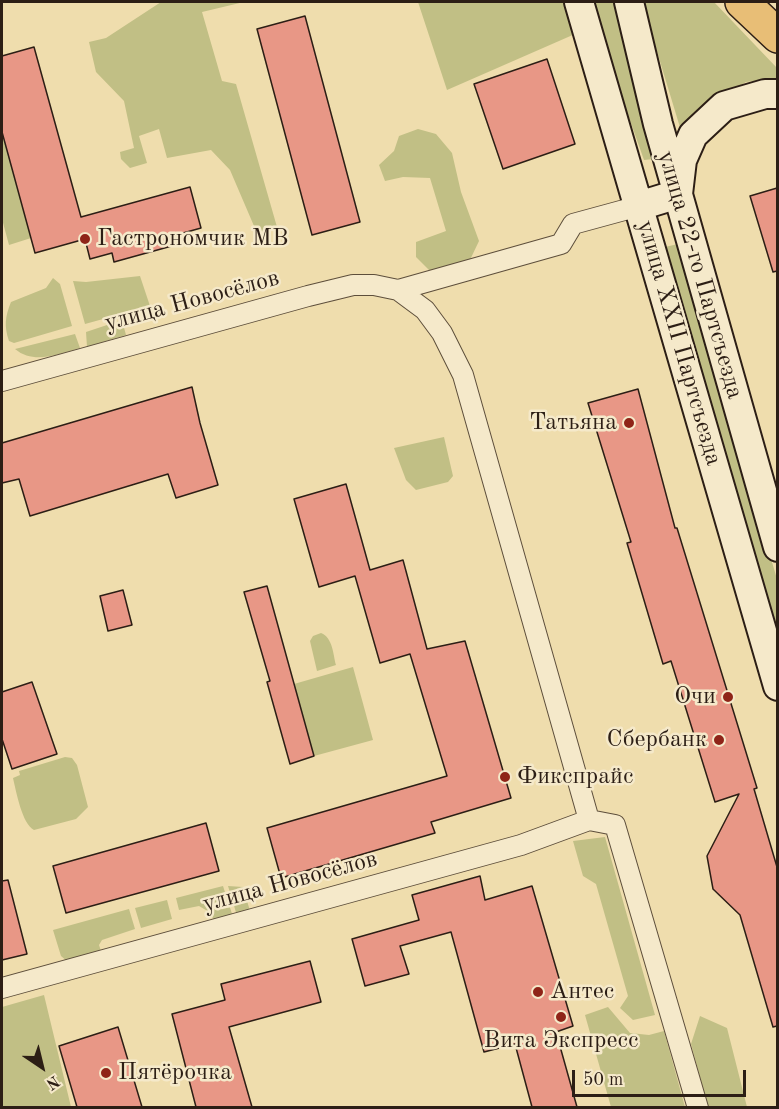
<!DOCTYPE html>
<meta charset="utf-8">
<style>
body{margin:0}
#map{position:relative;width:779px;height:1109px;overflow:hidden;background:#efddad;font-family:"Old Standard TT",serif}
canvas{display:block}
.frame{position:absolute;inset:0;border:3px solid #2c1e15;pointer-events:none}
.north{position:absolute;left:12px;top:1037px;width:60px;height:60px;-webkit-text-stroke:4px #f5e9ca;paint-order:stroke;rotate:145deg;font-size:16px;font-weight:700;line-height:24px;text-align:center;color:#2c1e15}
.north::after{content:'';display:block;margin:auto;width:21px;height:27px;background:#2c1e15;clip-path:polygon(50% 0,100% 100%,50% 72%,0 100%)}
.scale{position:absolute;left:572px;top:1070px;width:174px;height:27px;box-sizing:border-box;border:3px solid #2c1e15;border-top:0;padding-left:8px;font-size:18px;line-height:21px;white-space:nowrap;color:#2c1e15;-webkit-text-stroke:4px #f5e9ca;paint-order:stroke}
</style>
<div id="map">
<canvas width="779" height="1109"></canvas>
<div class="frame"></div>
<div class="north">N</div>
<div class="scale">50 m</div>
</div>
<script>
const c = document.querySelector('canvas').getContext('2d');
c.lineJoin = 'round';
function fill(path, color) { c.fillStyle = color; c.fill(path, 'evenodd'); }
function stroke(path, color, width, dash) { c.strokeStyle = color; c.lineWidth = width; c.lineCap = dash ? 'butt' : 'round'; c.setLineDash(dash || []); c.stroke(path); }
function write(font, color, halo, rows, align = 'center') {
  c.font = font + ' "Old Standard TT",serif'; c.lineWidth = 5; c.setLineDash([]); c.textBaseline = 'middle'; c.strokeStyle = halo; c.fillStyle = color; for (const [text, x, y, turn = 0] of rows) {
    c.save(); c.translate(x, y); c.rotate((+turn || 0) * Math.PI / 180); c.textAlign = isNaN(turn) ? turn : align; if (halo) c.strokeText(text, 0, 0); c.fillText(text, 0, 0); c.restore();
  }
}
fill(new Path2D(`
 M161 2H244L202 12 222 81 236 84 277 227 257 233 230 170 211 150 167 158 159 129 139 136 147 163 130 168 121 159 120 152 134 148 124 101 96 72 89 42 106 38Z
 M418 2H565L575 34 447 90Z
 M588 2H614L648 130 654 159 644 160Z
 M642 2H714L777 68V78L746 82 707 105 682 134Z
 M418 129 436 134 452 153 461 192 479 241 469 262 432 273 416 257V242L446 231 430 178 403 177 385 181 379 165 394 151 399 136Z
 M2 132 31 238 9 245 2 219Z
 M678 244 777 579V642L665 247Z
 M140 276 150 306 85 324 73 281 86 282Z
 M53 278 60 284 72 326 14 343 9 341C4 326 5 317 11 302L46 288Z
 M122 320 126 335 87 347 86 332Z
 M75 334 80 348C59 354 34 365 15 349Z
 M444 437 453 476 448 482 416 490 406 480 394 448Z
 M321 633C333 638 333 654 336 665L317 671 310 641 313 636Z
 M353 667 373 740 314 756 294 684Z
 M65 757 72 758 77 765 88 807 76 819 34 830C22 824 16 791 13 778L20 775 19 771Z
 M605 837 655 1015 633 1020 620 1008 628 996 596 884 583 876 573 841Z
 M223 886 234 920 215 925 211 913 199 906 179 910 176 898Z
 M228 886 243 887 250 911 238 919Z
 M167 900 172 919 141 928 135 908Z
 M129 909 135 929 102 940 99 945 102 954 68 962 61 956 53 930Z
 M44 995 71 1107H2V1007Z
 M608 1007 630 1033 649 1035 664 1031 685 1107H611L585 1015Z
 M700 1016 727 1028 747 1107H708L691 1044Z`), '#c1bf85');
const building = new Path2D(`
 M305 16 360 222 312 235 257 29Z
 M34 47 81 217 190 187 201 228 176 235 179 244 114 262 112 253 90 259 85 239 35 253 2 132V56Z
 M547 59 575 144 503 169 474 84Z
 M777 188V271L773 272 750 196Z
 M192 387 200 423 218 485 176 498 168 474 30 516 19 479 2 483V443Z
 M638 389 675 528H677L757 788 754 789 777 867V1026L773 1027 740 915 713 889 707 856 739 794 715 802 671 661 663 664 627 543 631 542 588 403Z
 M346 484 370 570 403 560 427 649 465 641 511 798 431 822 435 833 281 878 267 828 447 776 410 654 380 663 355 576 319 587 294 499Z
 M267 586 314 756 290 764 267 682 270 681 244 592Z
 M123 590 132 625 108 631 100 596Z
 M32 682 57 754 12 769 2 739V692Z
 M206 823 219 871 66 913 53 866Z
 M480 876 485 900 532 886 573 1026 556 1032 577 1107H532L515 1044 484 1052 451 932 400 946 409 974 365 986 352 939 419 920 412 895Z
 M8 880 27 954 2 960V881Z
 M310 961 321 1002 229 1027 252 1107H196L172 1014 225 1000 221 984Z
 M118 1027 142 1107H77L59 1046Z`);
fill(building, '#e89786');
stroke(building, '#2c1e15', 1.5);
const street = new Path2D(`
 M398 290 561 244 573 224 639 206
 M2 381 308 296 353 285H374L398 290 425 310 442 333 463 375 589 820 615 825 698 1108
 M2 988 521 845 589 820`);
const secondary = new Path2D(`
 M579 2 778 686
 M629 2 658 124 778 547
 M639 206 678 194 682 160 693 135 724 106 765 94H778`);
const highway = new Path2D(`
 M742 2 778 36`);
stroke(street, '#5d4e3b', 22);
stroke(secondary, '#2c1e15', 32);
stroke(highway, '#2c1e15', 36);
stroke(street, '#f5e9ca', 20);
stroke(secondary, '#f5e9ca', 28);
stroke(highway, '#e8be76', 33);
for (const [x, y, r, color] of [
 [85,239,6,"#8f2418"],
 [629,423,6,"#8f2418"],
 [728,697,6,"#8f2418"],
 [719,740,6,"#8f2418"],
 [505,777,6,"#8f2418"],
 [538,992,6,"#8f2418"],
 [561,1017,6,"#8f2418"],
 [106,1073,6,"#8f2418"]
]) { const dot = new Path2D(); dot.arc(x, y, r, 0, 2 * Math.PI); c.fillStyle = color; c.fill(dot); stroke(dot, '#f5e9ca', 2); }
write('24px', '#2c1e15', '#f5e9ca', [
 ["Гастрономчик МВ",97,239],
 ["Татьяна",617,423,"right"],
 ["Очи",716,697,"right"],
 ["Сбербанк",707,740,"right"],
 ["Фикспрайс",517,777],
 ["Антес",550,992],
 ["Вита Экспресс",561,1041,"center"],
 ["Пятёрочка",118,1073]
], 'left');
write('24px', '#2c1e15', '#f5e9ca', [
 ["улица 22-го Партсъезда",700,275,74],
 ["улица Новосёлов",192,301,-15],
 ["улица XXII Партсъезда",679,343,74],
 ["улица Новосёлов",290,882,-15]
]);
</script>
